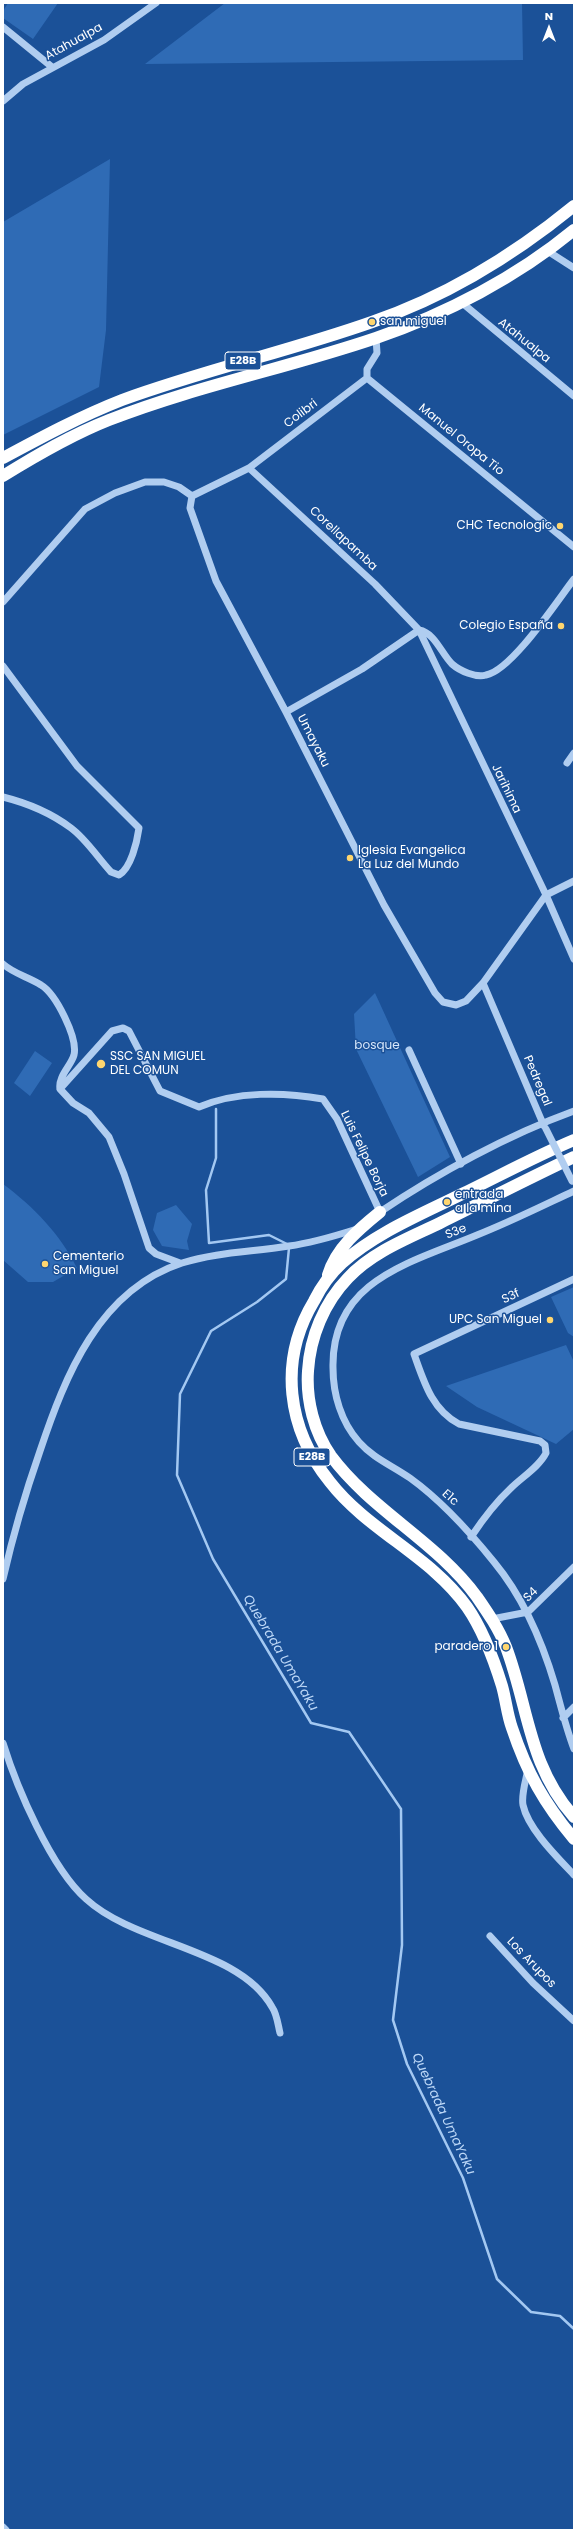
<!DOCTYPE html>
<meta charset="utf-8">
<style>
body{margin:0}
#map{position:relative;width:577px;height:2533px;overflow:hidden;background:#1b5198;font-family:Poppins,sans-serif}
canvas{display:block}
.frame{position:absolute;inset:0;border:4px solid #fff;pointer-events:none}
.north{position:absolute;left:529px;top:8px;width:40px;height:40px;-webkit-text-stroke:3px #1b5198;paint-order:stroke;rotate:0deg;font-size:11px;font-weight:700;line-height:16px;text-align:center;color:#fff}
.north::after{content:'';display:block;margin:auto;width:14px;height:18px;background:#fff;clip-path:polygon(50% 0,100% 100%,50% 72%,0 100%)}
</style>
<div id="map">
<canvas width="577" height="2533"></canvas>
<div class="frame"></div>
<div class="north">N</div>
</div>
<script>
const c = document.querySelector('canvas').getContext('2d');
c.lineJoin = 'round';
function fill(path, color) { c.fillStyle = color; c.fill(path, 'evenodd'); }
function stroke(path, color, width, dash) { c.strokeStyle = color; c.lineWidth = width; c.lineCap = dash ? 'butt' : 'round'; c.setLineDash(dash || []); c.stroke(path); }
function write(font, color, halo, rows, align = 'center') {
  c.font = font + ' Poppins,sans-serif'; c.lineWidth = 3; c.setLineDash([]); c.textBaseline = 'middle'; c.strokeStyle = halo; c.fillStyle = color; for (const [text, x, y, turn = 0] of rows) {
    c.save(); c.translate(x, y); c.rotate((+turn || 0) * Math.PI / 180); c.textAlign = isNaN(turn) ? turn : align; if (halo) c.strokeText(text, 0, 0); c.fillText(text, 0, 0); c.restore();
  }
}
fill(new Path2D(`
 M8 3H58L33 39 3 18V11Z
 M225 3H522L523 60 145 64Z
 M110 159 106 330 99 387 3 435V222Z
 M375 993 450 1157 418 1177 356 1049 354 1014Z
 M35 1051 52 1063 30 1096 14 1083Z
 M3 1184C34 1207 60 1234 77 1268L53 1282H28L3 1260Z
 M176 1205 192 1224 187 1241 189 1250 162 1246 153 1230 157 1213Z
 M574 1287V1337L568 1333 551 1297Z
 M566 1345 574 1362V1429L556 1444 477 1407 446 1386Z`), '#2f6bb5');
stroke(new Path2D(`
 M216 1109V1158L206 1190 209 1243 269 1235 287 1244
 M289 1248 286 1279 257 1302 211 1331 180 1394 177 1475 213 1559 311 1723 349 1732 401 1809 402 1945 393 2020 407 2064 463 2178 497 2279 531 2312 560 2316 574 2329`), '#a3c8f2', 2.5);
stroke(new Path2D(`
 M3 27 52 67
 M3 101 23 84 104 40 156 3
 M546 250 574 268
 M461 302 574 396
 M376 338 377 353 367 369V378L574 547
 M367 378 249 468 192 496 190 508 216 581 286 712 384 905 435 993 443 1002 456 1005 466 1001 483 983 546 895 574 881
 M249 468 375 584 419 630C435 633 441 653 452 664 460 671 476 678 486 675 512 670 557 601 574 579
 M3 602 85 509 115 493 145 482H164L179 487 192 496
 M3 666 77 766 139 828C137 842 131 868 119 875L111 872C98 858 86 839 71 828 51 813 27 803 3 797
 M286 712 362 669 419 630 546 895 574 959
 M567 763 574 753
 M3 964C14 974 29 977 41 985 56 994 78 1038 74 1055 71 1066 58 1076 60 1089L73 1103 89 1113 109 1137 124 1174 149 1248 156 1254 180 1263
 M483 983 544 1126
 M409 1050 461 1164
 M60 1089 112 1031 123 1028 129 1031 160 1091 199 1107C236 1091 284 1092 323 1099L337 1119 380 1212C438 1173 508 1135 574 1111
 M574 1191C542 1206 510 1222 477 1235 410 1263 331 1280 333 1368 333 1394 341 1422 359 1442 373 1458 393 1466 410 1478 442 1501 469 1531 494 1562 523 1597 542 1641 555 1685 561 1707 566 1728 574 1749
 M471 1537C483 1519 496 1502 511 1488 522 1477 539 1467 546 1453L545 1445 540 1441 459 1424C432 1410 424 1382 414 1354L574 1279
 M3 1579C13 1535 25 1494 40 1451 65 1376 99 1290 182 1263 217 1252 253 1252 289 1246 312 1243 335 1236 357 1229
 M492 1619 528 1612 574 1567
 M563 1718 574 1707
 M3 1743C17 1788 51 1868 86 1899 136 1945 239 1948 272 2007 277 2014 278 2025 280 2033
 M528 1769C526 1780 521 1795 523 1805 528 1829 558 1858 574 1875
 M490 1936 533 1983 574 2021
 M3 2527 6 2530`), '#b0cdf0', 7);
stroke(new Path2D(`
 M3 458C42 437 81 416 122 400 204 370 290 351 372 322 445 297 514 255 574 206
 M3 476C37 455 71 435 109 420 196 386 288 368 376 338 446 314 517 277 574 230
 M574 1140C536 1156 499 1176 462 1194 422 1214 377 1232 342 1263 331 1273 321 1287 314 1301 278 1361 287 1429 330 1482 368 1531 431 1556 467 1607 483 1630 494 1660 502 1686 506 1700 507 1714 512 1728 527 1773 544 1803 574 1839
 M574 1157C529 1178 485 1201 440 1223 409 1238 372 1252 348 1278 324 1303 310 1337 308 1371 306 1400 314 1432 331 1456 372 1511 436 1541 477 1597 488 1613 499 1629 506 1647 529 1708 528 1765 574 1817
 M328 1275C336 1248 359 1229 380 1212`), '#fff', 12);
stroke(new Path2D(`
 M546 1129 572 1181`), '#b0cdf0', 7);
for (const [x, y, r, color] of [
 [372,322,4,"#ffd66f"],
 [560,526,4,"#ffd66f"],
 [561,626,4,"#ffd66f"],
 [350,858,4,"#ffd66f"],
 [101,1064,5,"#ffd66f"],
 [447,1202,4,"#ffd66f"],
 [45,1264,4,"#ffd66f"],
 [550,1320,4,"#ffd66f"],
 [506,1647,4,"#ffd66f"]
]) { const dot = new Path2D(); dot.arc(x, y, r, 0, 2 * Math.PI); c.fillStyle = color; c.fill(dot); stroke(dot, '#1b5198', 1.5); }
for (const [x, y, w] of [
 [243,361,36],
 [312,1457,36]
]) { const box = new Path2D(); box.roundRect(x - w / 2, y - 9, w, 18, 3); c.fillStyle = '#1b5198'; c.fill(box); stroke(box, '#fff', 1); }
write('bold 11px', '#fff', null, [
 ["E28B",243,361],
 ["E28B",312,1457]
]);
write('12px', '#fff', '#1b5198', [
 ["Atahualpa",74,42,-29],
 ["Atahualpa",524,341,39],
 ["Colibri",301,414,-37],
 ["Manuel Oropa Tio",461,440,39],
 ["Corellapamba",343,539,43],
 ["Umayaku",313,741,63],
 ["Jarihima",506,789,64],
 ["Pedregal",537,1081,67],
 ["Luis Felipe Borja",364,1154,64],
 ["S3e",456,1232,-22],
 ["S3f",511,1297,-25],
 ["E1c",450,1498,42],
 ["S4",531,1595,-43],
 ["Los Arupos",531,1963,46]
]);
write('12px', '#fff', '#1b5198', [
 ["san miguel",380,322],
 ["CHC Tecnologic",552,526,"right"],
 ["Colegio España",553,626,"right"],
 ["Iglesia Evangelica",358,851],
 ["La Luz del Mundo",358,865],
 ["SSC SAN MIGUEL",110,1057],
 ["DEL COMUN",110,1071],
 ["entrada",455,1195],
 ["a la mina",455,1209],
 ["Cementerio",53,1257],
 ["San Miguel",53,1271],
 ["UPC San Miguel",542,1320,"right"],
 ["paradero 1",498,1647,"right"]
], 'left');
write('12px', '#d7e7fb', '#1b5198', [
 ["bosque",377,1046]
]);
write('italic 13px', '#bcd7f7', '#1b5198', [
 ["Quebrada UmaYaku",280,1653,59],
 ["Quebrada UmaYaku",443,2114,65]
]);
</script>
